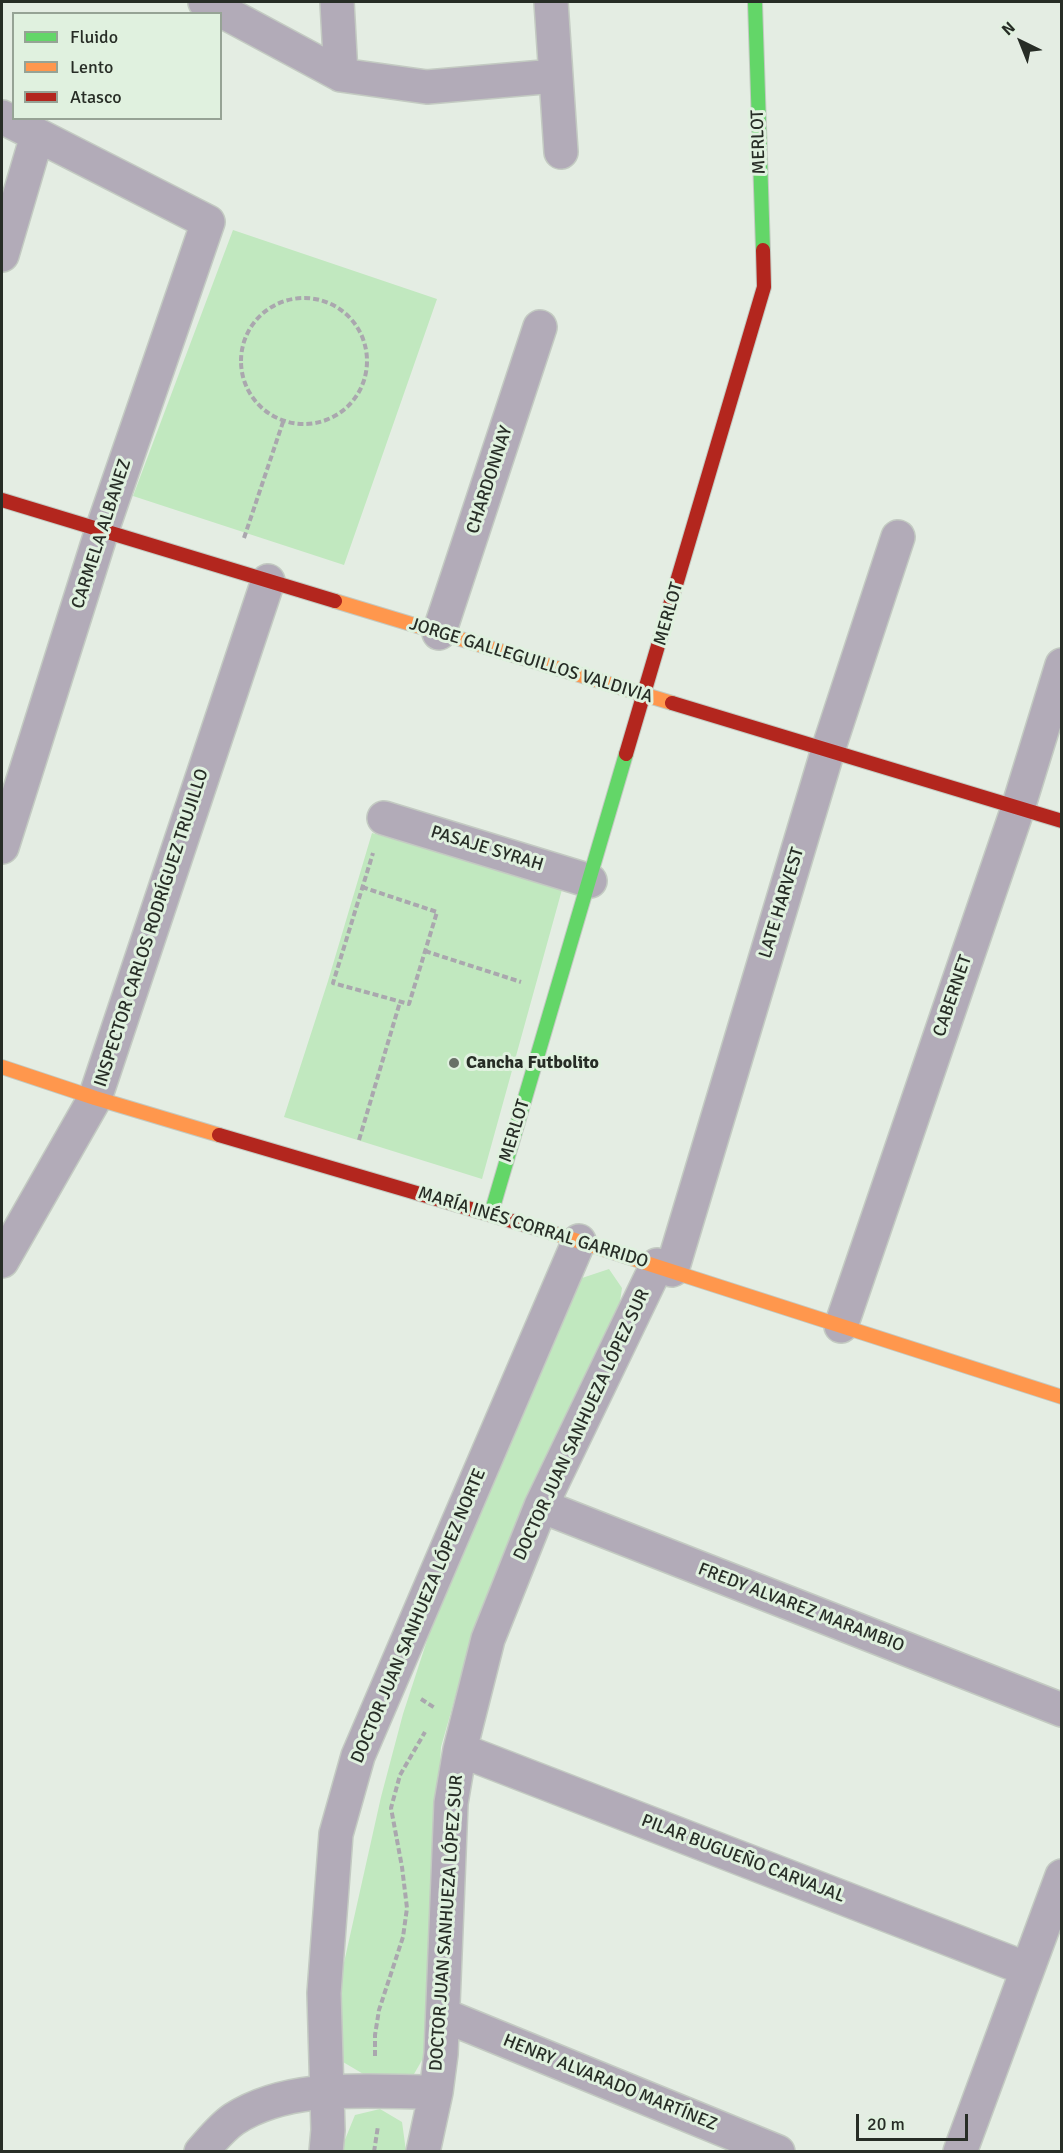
<!DOCTYPE html>
<meta charset="utf-8">
<style>
body{margin:0}
#map{position:relative;width:1063px;height:2153px;overflow:hidden;background:#e4ede3;font-family:Signika,sans-serif}
canvas{display:block}
.frame{position:absolute;inset:0;border:3px solid #272d26;pointer-events:none}
.legend{position:absolute;left:12px;top:12px;width:210px;height:108px;box-sizing:border-box;background:#e0f1df;border:2px solid #96a395;margin:0;padding:8px 10px;list-style:none;font-size:18px;color:#272d26}
.legend li{display:flex;align-items:center;gap:12px;height:30px}
.legend b{width:30px;border:2px solid #96a395}
.north{position:absolute;left:991px;top:12px;width:60px;height:60px;-webkit-text-stroke:4px #e0f1df;paint-order:stroke;rotate:317deg;font-size:16px;font-weight:700;line-height:24px;text-align:center;color:#272d26}
.north::after{content:'';display:block;margin:auto;width:21px;height:27px;background:#272d26;clip-path:polygon(50% 0,100% 100%,50% 72%,0 100%)}
.scale{position:absolute;left:856px;top:2114px;width:112px;height:27px;box-sizing:border-box;border:3px solid #272d26;border-top:0;padding-left:8px;font-size:18px;line-height:21px;white-space:nowrap;color:#272d26;-webkit-text-stroke:4px #e0f1df;paint-order:stroke}
</style>
<div id="map">
<canvas width="1063" height="2153"></canvas>
<div class="frame"></div>
<ul class="legend">
<li><b style="height:8px;background:#63d668"></b>Fluido</li>
<li><b style="height:8px;background:#ff974d"></b>Lento</li>
<li><b style="height:8px;background:#b3261e"></b>Atasco</li>
</ul>
<div class="north">N</div>
<div class="scale">20 m</div>
</div>
<script>
const c = document.querySelector('canvas').getContext('2d');
c.lineJoin = 'round';
function fill(path, color) { c.fillStyle = color; c.fill(path, 'evenodd'); }
function stroke(path, color, width, dash) { c.strokeStyle = color; c.lineWidth = width; c.lineCap = dash ? 'butt' : 'round'; c.setLineDash(dash || []); c.stroke(path); }
function write(font, color, halo, rows, align = 'center') {
  c.font = font + ' Signika,sans-serif'; c.lineWidth = 6; c.setLineDash([]); c.textBaseline = 'middle'; c.strokeStyle = halo; c.fillStyle = color; for (const [text, x, y, turn = 0] of rows) {
    c.save(); c.translate(x, y); c.rotate((+turn || 0) * Math.PI / 180); c.textAlign = isNaN(turn) ? turn : align; if (halo) c.strokeText(text, 0, 0); c.fillText(text, 0, 0); c.restore();
  }
}
fill(new Path2D(`
 M233 230 437 299 344 565 133 496Z
 M372 833 563 886 482 1179 284 1117 328 981Z
 M609 1269 622 1288 619 1308 472 1638 441 1747 425 2055 414 2074 365 2075 343 2062 339 1985 381 1797 403 1714 433 1622 573 1292 582 1278Z
 M380 2109 402 2122 406 2151H343L344 2142 355 2115Z`), '#c1e8bf');
const street = new Path2D(`
 M205 2 341 75 427 87 555 76
 M337 2 341 75
 M551 2 561 152
 M2 117 208 222 102 530 2 847
 M2 255 37 136
 M439 633 540 327
 M384 818 590 881
 M2 1261 95 1098 268 581
 M672 1270 828 750 898 537
 M841 1326 1018 808 1062 665
 M541 1506 1062 1710
 M460 1750 1027 1969
 M443 2015 778 2152
 M201 2152C211 2141 222 2127 234 2119 292 2082 370 2092 436 2092
 M326 2152 328 2130 324 1993 336 1834 358 1756 579 1241
 M423 2152 436 2092 441 2054 451 1803 460 1750 488 1639 541 1506 657 1265
 M960 2152 1062 1876`);
const fast = new Path2D(`
 M755 2 763 250
 M491 1214 626 754`);
const slow = new Path2D(`
 M335 601 672 703
 M2 1067 95 1098 219 1135
 M556 1234 1062 1397`);
const jam = new Path2D(`
 M2 500 335 601
 M672 703 1062 821
 M626 754 764 287 763 250
 M219 1135 556 1234`);
stroke(street, '#c3cac2', 36);
stroke(fast, '#c3cac2', 16);
stroke(slow, '#c3cac2', 16);
stroke(jam, '#c3cac2', 16);
stroke(new Path2D(`
 M241 361a63 63 0 1 1 126 0a63 63 0 1 1-126 0Z
 M244 538 283 422
 M362 887 437 912 409 1004 333 983 373 853
 M425 951 521 982
 M359 1140 400 1002
 M421 1699 435 1708
 M375 2056V2035L379 2010 403 1937 407 1908 402 1867 391 1808 400 1775 425 1732
 M374 2152 378 2126`), '#aaa7ae', 4, [6, 3]);
stroke(street, '#b2abb8', 33);
stroke(fast, '#63d668', 14);
stroke(slow, '#ff974d', 14);
stroke(jam, '#b3261e', 14);
for (const [x, y, r, color] of [
 [454,1063,6,"#697068"]
]) { const dot = new Path2D(); dot.arc(x, y, r, 0, 2 * Math.PI); c.fillStyle = color; c.fill(dot); stroke(dot, '#e0f1df', 2); }
write('18px', '#272d26', '#e0f1df', [
 ["MERLOT",759,142,-92],
 ["CHARDONNAY",490,480,-72],
 ["CARMELA ALBANEZ",102,534,-72],
 ["MERLOT",669,614,-74],
 ["JORGE GALLEGUILLOS VALDIVIA",531,661,17],
 ["PASAJE SYRAH",487,849,17],
 ["LATE HARVEST",782,903,-73],
 ["INSPECTOR CARLOS RODRÍGUEZ TRUJILLO",152,928,-72],
 ["CABERNET",953,996,-71],
 ["MERLOT",515,1131,-73],
 ["MARÍA INÉS CORRAL GARRIDO",533,1228,17],
 ["DOCTOR JUAN SANHUEZA LÓPEZ SUR",582,1425,-65],
 ["FREDY ALVAREZ MARAMBIO",801,1608,21],
 ["DOCTOR JUAN SANHUEZA LÓPEZ NORTE",419,1616,-67],
 ["PILAR BUGUEÑO CARVAJAL",743,1859,21],
 ["DOCTOR JUAN SANHUEZA LÓPEZ SUR",447,1923,-86],
 ["HENRY ALVARADO MARTÍNEZ",610,2083,22]
]);
write('bold 18px', '#272d26', '#e0f1df', [
 ["Cancha Futbolito",466,1063]
], 'left');
</script>
